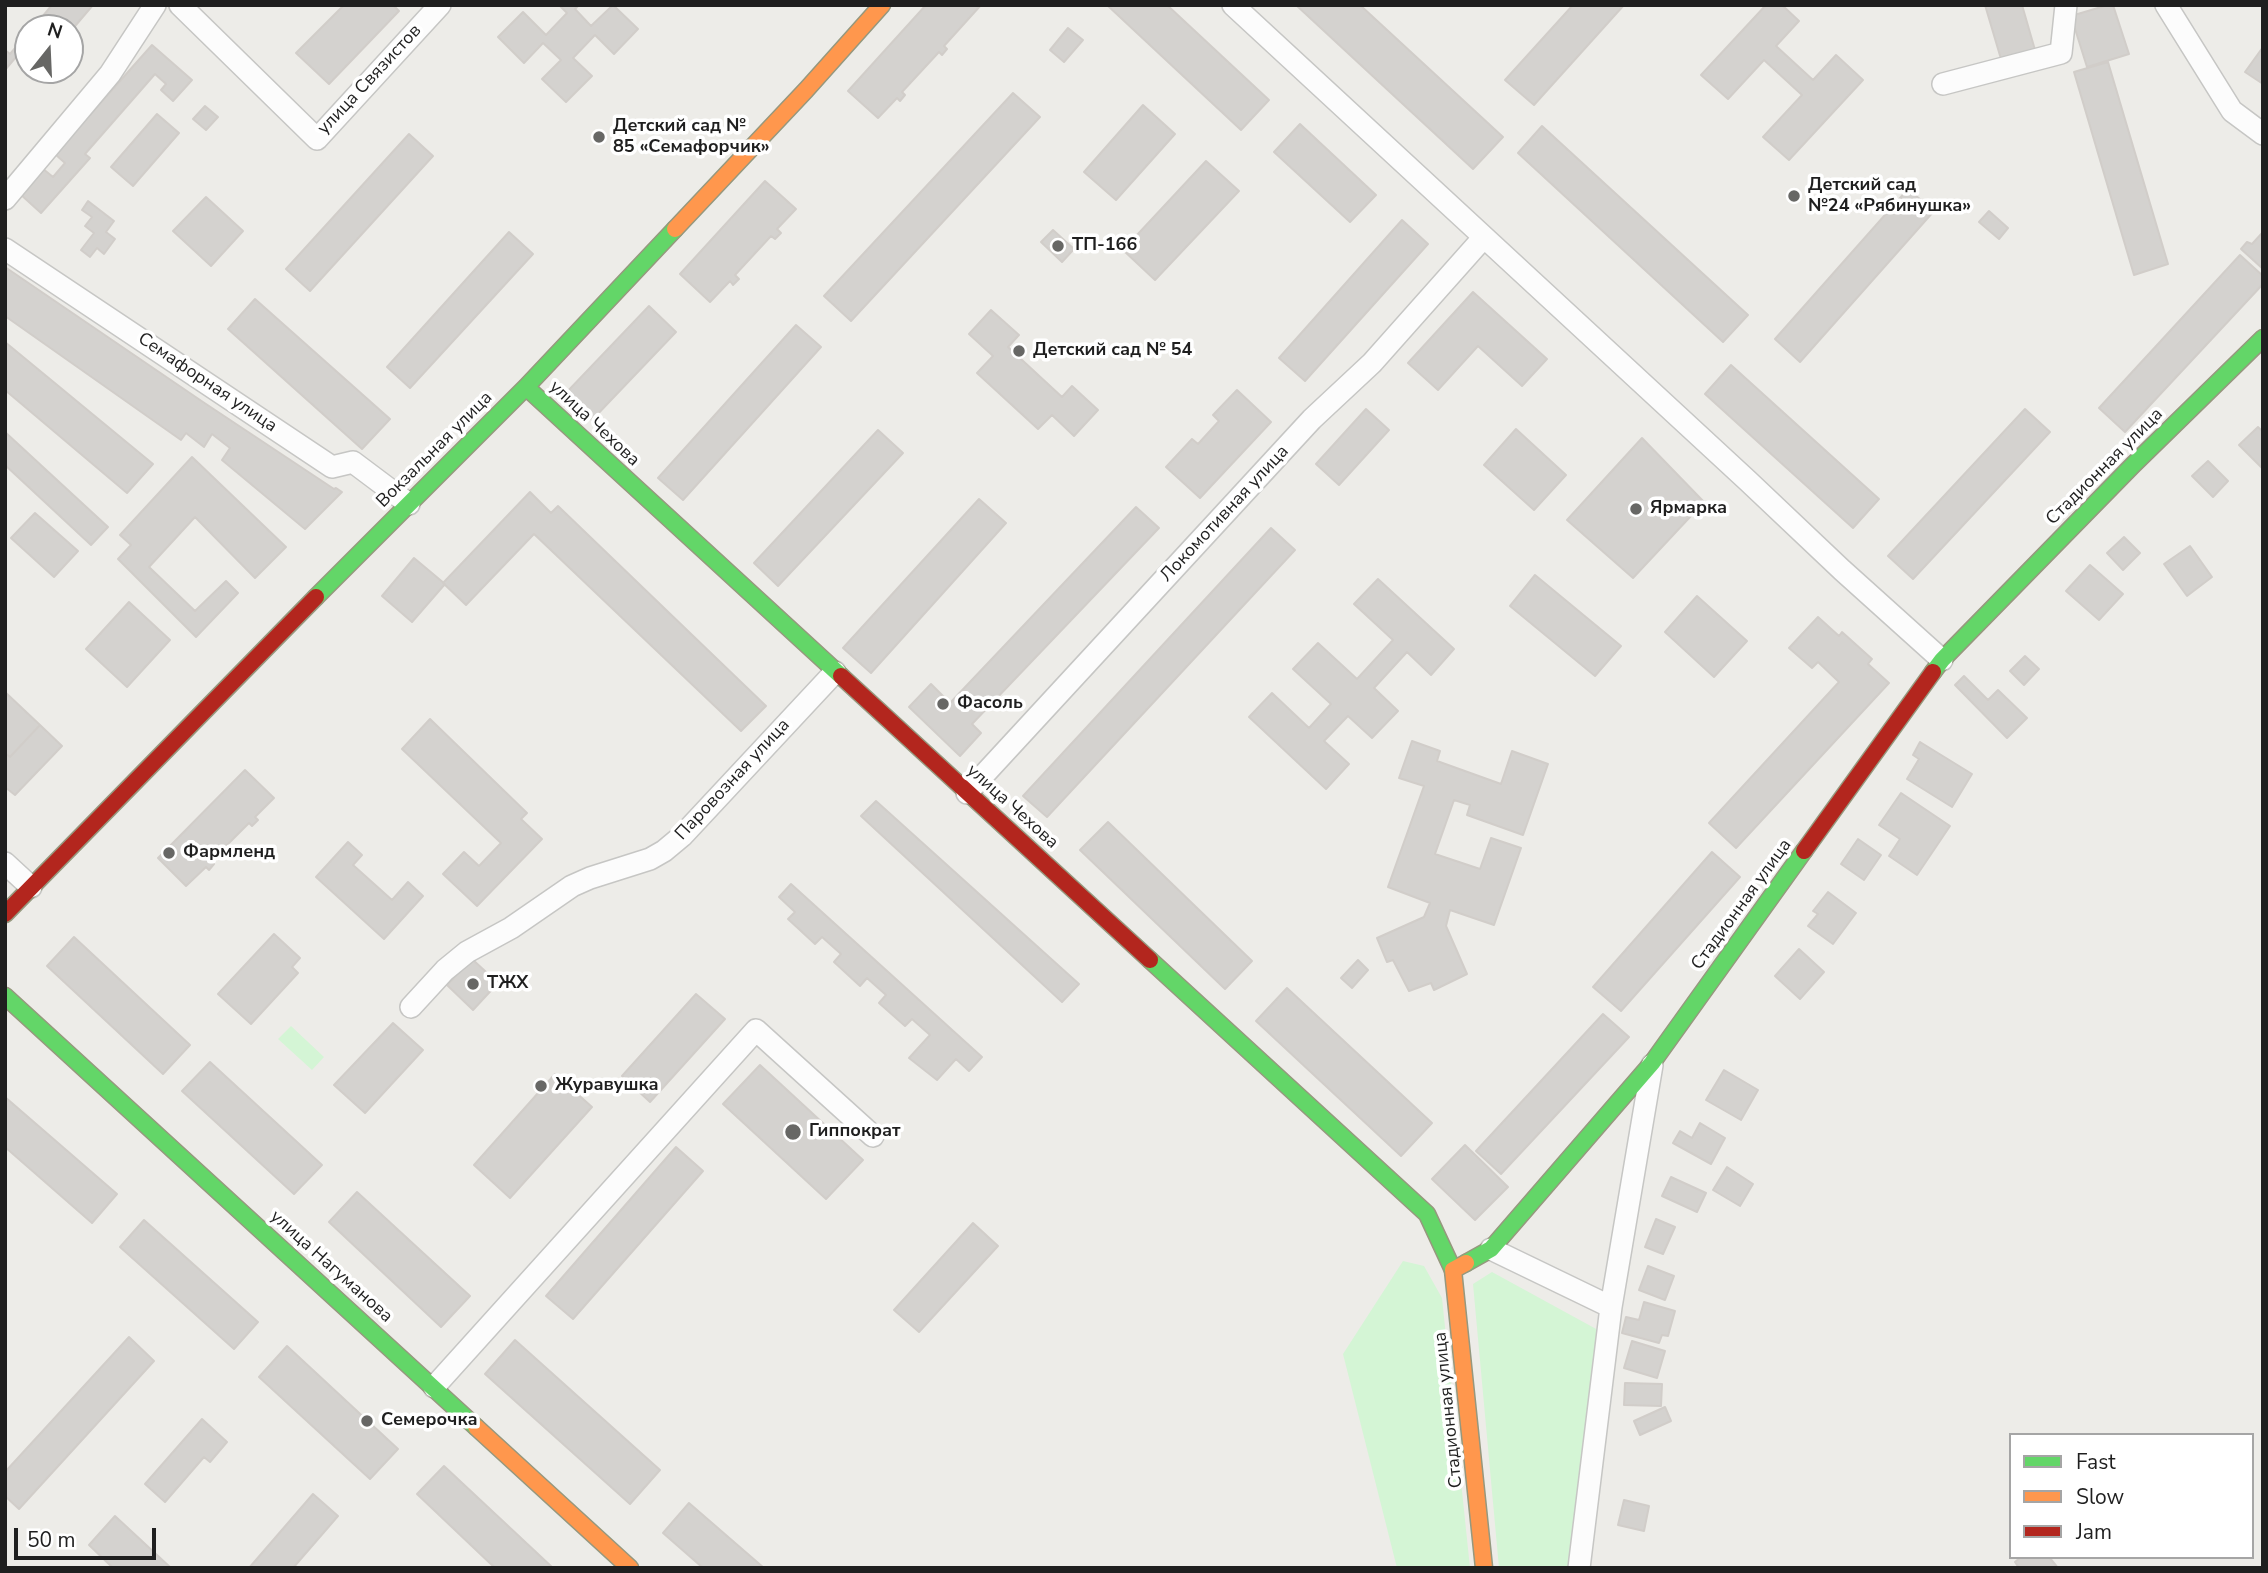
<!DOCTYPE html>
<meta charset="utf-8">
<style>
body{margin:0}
#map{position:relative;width:2268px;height:1573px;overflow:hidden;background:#edece8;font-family:"Nunito Sans",sans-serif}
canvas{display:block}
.frame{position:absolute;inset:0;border:7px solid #1f1f1f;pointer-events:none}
.legend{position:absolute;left:2009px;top:1433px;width:245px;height:126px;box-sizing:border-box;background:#fff;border:2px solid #a5a5a5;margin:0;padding:9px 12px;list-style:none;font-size:21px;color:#1f1f1f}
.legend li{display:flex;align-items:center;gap:14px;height:35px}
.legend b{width:35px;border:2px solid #a5a5a5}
.north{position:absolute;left:14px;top:14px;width:70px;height:70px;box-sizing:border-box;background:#fff;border:2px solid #a5a5a5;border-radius:50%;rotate:18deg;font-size:19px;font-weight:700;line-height:28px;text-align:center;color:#1f1f1f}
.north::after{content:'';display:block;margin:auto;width:24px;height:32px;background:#676765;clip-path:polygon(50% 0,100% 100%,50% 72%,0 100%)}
.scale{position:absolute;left:14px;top:1528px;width:142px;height:32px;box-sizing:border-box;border:4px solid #1f1f1f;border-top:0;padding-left:9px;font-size:21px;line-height:24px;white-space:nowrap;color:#1f1f1f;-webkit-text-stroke:5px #fff;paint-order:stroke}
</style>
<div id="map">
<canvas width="2268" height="1573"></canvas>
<div class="frame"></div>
<ul class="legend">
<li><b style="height:9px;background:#63d668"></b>Fast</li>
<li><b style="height:9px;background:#ff974d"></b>Slow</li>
<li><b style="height:9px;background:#b3261e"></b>Jam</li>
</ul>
<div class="north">N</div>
<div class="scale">50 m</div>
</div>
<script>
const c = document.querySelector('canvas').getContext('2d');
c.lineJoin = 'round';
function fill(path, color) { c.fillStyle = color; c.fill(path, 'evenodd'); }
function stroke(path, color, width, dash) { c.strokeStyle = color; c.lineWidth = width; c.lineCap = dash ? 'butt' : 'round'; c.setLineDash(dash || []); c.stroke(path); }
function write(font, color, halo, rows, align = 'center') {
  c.font = font + ' "Nunito Sans",sans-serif'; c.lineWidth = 7; c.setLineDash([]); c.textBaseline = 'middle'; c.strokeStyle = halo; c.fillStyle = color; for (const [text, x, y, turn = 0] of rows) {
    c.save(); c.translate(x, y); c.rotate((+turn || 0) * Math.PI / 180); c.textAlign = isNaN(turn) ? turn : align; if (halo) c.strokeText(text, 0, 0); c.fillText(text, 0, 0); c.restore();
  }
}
fill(new Path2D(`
 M291 1026 324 1057 312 1070 278 1039Z
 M1403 1261 1424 1266 1442 1298 1470 1568H1397L1343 1354Z
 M1492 1272 1598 1330 1570 1568H1499L1473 1284Z`), '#d4f5d5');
const building = new Path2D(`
 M52 5H93L70 32V28H33Z
 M344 5H393L399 11 329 84 296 53Z
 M559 5H579L575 9 591 26 613 5 638 29 614 54 595 35 573 58 592 76 566 102 542 79 561 60 543 43 524 63 498 37 523 12 546 35 567 13Z
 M926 5H981L944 46 947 49 942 55 939 52 902 92 905 95 900 101 897 98 878 118 848 91Z
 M1107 5H1167L1269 100 1241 130Z
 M1296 5H1360L1503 137 1473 169Z
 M1573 5H1624L1534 105 1505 80Z
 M1766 5H1782L1799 21 1776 46 1813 80 1836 55 1863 80 1789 160 1763 137 1802 95 1764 60 1728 99 1701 75Z
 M1985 5H2022L2035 50 2001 59Z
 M2108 5H2113L2129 54 2087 67 2071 16Z
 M1068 28 1083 40 1064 62 1050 50Z
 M28 33V67L16 57 5 70V50L10 54Z
 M152 45 192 80 173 101 161 90 166 84 155 74 85 154 90 158 41 213 19 193 42 168 53 177 65 163 55 154Z
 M2263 47V84L2245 72Z
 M2108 62 2168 264 2134 275 2074 72Z
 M1013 93 1040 117 851 321 824 296Z
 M1143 105 1175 134 1116 200 1084 172Z
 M205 106 218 117 206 130 193 119Z
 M157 114 179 133 133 186 111 167Z
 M1300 124 1376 195 1350 222 1274 152Z
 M1542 126 1748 315 1723 342 1518 153Z
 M409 134 433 156 310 291 286 269Z
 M1206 161 1239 191 1155 280 1123 250Z
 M765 181 796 209 777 229 781 233 775 239 771 236 735 275 739 279 733 285 730 281 710 302 680 274Z
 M1908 189 1934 211 1800 362 1775 339Z
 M206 197 243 231 211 266 173 231Z
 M88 201 114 221 106 232 115 239 104 254 97 248 90 257 81 250 94 233 85 226 92 217 82 210Z
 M1989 211 2008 228 1999 239 1979 222Z
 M1402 220 1428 244 1305 381 1279 358Z
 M1053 230 1074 249 1062 262 1041 242Z
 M509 232 533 254 410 388 387 367Z
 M2263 232V269L2241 249 2247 242 2252 244Z
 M2240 255 2263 276V284L2125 432 2099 408Z
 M5 267 203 402 334 489 336 488 342 492 305 529 222 460 230 448 212 434 204 447 186 433 181 440 5 316Z
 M1473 292 1547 359 1522 386 1478 346 1438 390 1408 363Z
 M255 299 390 419 362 449 228 329Z
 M649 306 676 332 592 420 565 394Z
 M991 310 1019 335 1008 347 1062 397 1072 386 1098 410 1074 436 1052 415 1038 429 977 373 993 356 969 334Z
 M796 325 821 347 683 500 658 478Z
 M5 342 153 464 127 493 5 390Z
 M1731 365 1879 499 1853 528 1705 394Z
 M1237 390 1271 422 1200 498 1166 467 1192 439 1198 444 1219 421 1213 415Z
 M1366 409 1389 430 1339 485 1316 464Z
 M2025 409 2050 432 1913 579 1888 556Z
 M2258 427 2263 432V469L2239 445Z
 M1516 429 1566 475 1534 510 1484 465Z
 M878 430 903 453 778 586 754 563Z
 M5 432 108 527 91 545 5 465Z
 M1642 438 1704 502 1633 578 1567 520Z
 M192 457 286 547 255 578 195 517 149 567 195 611 226 581 238 593 196 637 118 559 131 545 120 535Z
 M2208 461 2228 481 2213 497 2192 476Z
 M530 492 551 513 558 506 766 706 741 731 534 534 466 605 443 583Z
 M979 499 1006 523 871 673 843 648Z
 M1136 507 1159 528 972 724 981 733 960 756 909 707 931 684 950 703Z
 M35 513 78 551 54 577 11 538Z
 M1271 528 1295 550 1047 817 1023 796Z
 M2124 537 2140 553 2123 570 2107 553Z
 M2190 546 2212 577 2187 596 2164 564Z
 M414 558 445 584 412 622 382 596Z
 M2090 565 2123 594 2099 620 2066 591Z
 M1535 575 1621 646 1595 676 1510 606Z
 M1378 579 1454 649 1431 675 1407 652 1374 688 1398 711 1372 738 1348 716 1324 741 1349 764 1326 789 1249 717 1272 693 1309 728 1331 704 1293 669 1318 643 1357 679 1393 640 1354 604Z
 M1697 596 1747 641 1714 677 1665 632Z
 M129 602 170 640 127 687 86 649Z
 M1818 617 1839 636 1842 632 1872 659 1868 664 1889 683 1736 848 1709 823 1839 682 1818 662 1812 668 1789 648Z
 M2025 656 2039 669 2024 685 2010 671Z
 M1964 676 1988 700 1998 690 2027 718 2007 738 1955 685Z
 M5 692 40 725 10 757 5 753Z
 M430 719 527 813 521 819 542 839 477 906 443 874 464 852 479 866 501 843 402 749Z
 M40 725 62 746 15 795 5 787V753L10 757Z
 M1412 741 1440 751 1437 761 1501 784 1512 751 1548 764 1523 835 1467 815 1470 805 1454 800 1435 854 1480 869 1491 838 1521 848 1494 925 1450 910 1446 926 1467 974 1434 990 1431 983 1409 991 1393 960 1387 962 1377 938 1424 917 1430 903 1388 887 1424 786 1399 778Z
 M1920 742 1972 774 1952 807 1907 779 1919 759 1913 755Z
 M245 770 274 798 255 817 258 820 252 826 249 823 211 861 214 864 209 870 206 867 186 886 158 858Z
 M1901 793 1950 826 1917 875 1889 856 1900 839 1879 825Z
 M876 801 1079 984 1062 1002 861 816Z
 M1108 822 1252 961 1225 989 1080 850Z
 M1858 839 1881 855 1864 880 1841 864Z
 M348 842 362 855 353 865 392 900 408 882 423 896 384 939 316 877Z
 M1712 852 1740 877 1621 1011 1593 987Z
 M791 884 982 1057 969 1071 956 1059 937 1080 909 1058 930 1035 912 1019 905 1026 879 1003 886 995 867 978 860 986 834 962 841 954 822 937 815 944 788 919 795 912 779 897Z
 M1828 892 1856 913 1833 944 1808 926 1818 914 1813 911Z
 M274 934 300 958 292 967 298 973 251 1024 218 994Z
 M74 937 190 1045 163 1074 47 966Z
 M1799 949 1824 972 1800 999 1775 976Z
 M472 959 498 983 473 1010 447 985Z
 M1358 960 1368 970 1352 988 1341 978Z
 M1287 988 1432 1123 1401 1156 1256 1021Z
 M696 994 725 1019 650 1102 622 1076Z
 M1603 1014 1629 1037 1501 1174 1476 1151Z
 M393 1023 423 1050 365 1113 334 1085Z
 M210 1062 322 1165 294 1194 182 1091Z
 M760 1065 863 1160 826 1199 723 1104Z
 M1724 1070 1758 1090 1741 1120 1706 1100Z
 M555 1074 592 1107 510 1198 474 1165Z
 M5 1097 117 1194 92 1223 5 1147Z
 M1700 1123 1725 1138 1711 1164 1673 1143 1680 1131 1692 1138Z
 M1465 1145 1508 1187 1475 1220 1432 1179Z
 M676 1147 703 1171 573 1319 546 1296Z
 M1727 1167 1753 1184 1740 1206 1713 1190Z
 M1671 1177 1706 1193 1697 1212 1662 1196Z
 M357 1192 470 1296 441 1327 329 1222Z
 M1656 1219 1675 1227 1663 1254 1645 1247Z
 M144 1220 258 1322 234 1349 120 1247Z
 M973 1223 998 1246 919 1332 894 1310Z
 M1648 1266 1674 1276 1665 1300 1639 1290Z
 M1644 1302 1675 1311 1668 1336 1662 1335 1659 1343 1622 1333 1626 1317 1639 1320Z
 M129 1337 154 1361 19 1509 5 1496V1472Z
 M515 1340 660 1470 630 1504 485 1374Z
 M1632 1341 1665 1351 1657 1378 1624 1368Z
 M287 1346 398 1449 370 1479 259 1377Z
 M1625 1383 1662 1384 1661 1406 1624 1405Z
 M1665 1407 1671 1421 1640 1435 1634 1421Z
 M202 1419 227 1442 210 1462 204 1457 165 1502 145 1484Z
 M444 1466 506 1524 553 1568H495L417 1494Z
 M313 1494 338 1516 293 1568H249Z
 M1624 1500 1649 1506 1644 1531 1618 1525Z
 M689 1503 764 1568H703L663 1533Z
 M115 1516 171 1568H113L89 1545Z
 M2021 1557H2049L2058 1568H2019L2015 1562Z`);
fill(building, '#d4d2cf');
stroke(building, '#d1cdc9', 2);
const street = new Path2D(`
 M180 5 317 139 440 5
 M1233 5 1748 481 1842 570 1942 660
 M2166 5 2232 111 2263 134
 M1943 84 2061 53 2066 5
 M5 199 110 74 155 5
 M5 249 332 467 353 462 409 504
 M967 793 1312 419 1372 363 1484 237
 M5 863 31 887
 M411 1007 445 970 467 952 511 928 572 886 590 878 650 859 664 851 682 836 835 672
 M1491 1249 1611 1307
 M434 1387 756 1030 873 1136
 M1579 1568 1611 1307 1652 1065`);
const fast = new Path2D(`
 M526 387 841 676
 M316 597 526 387 675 229
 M1933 672 1942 660 2133 465 2263 338
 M1150 960 1427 1214 1453 1270
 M5 996 476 1427
 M1466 1263 1491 1249 1652 1063 1804 851`);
const slow = new Path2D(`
 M675 229 806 90 882 5
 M1466 1263 1453 1270 1484 1568
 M476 1427 630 1568`);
const jam = new Path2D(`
 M841 676 1150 960
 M1804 851 1933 672
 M5 914 316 597`);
stroke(street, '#c6c6c4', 24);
stroke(fast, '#96987e', 19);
stroke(slow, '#96987e', 19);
stroke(jam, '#96987e', 19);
stroke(street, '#fcfcfc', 21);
stroke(fast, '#63d668', 16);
stroke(slow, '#ff974d', 16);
stroke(jam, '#b3261e', 16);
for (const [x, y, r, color] of [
 [599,137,7,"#676765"],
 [1794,196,7,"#676765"],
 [1058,246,7,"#676765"],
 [1019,351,7,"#676765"],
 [1636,509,7,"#676765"],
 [943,704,7,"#676765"],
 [169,853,7,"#676765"],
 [473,984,7,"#676765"],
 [541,1086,7,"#676765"],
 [793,1132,9,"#676765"],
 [367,1421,7,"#676765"]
]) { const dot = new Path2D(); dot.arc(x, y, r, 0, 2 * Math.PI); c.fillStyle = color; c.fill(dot); stroke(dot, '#fff', 2.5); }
write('18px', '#1f1f1f', '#fff', [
 ["улица Связистов",370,80,-47],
 ["Семафорная улица",207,383,34],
 ["улица Чехова",594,424,43],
 ["Вокзальная улица",435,450,-45],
 ["Стадионная улица",2105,467,-45],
 ["Локомотивная улица",1225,514,-47],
 ["Паровозная улица",733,780,-47],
 ["улица Чехова",1012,807,42],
 ["Стадионная улица",1742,905,-54],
 ["улица Нагуманова",331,1267,42],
 ["Стадионная улица",1449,1410,-96]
]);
write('bold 18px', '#1f1f1f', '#fff', [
 ["Детский сад №",613,127],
 ["85 «Семафорчик»",613,148],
 ["Детский сад",1808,186],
 ["№24 «Рябинушка»",1808,207],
 ["ТП-166",1072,246],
 ["Детский сад № 54",1033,351],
 ["Ярмарка",1650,509],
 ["Фасоль",957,704],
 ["Фармленд",183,853],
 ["ТЖХ",487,984],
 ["Журавушка",555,1086],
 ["Гиппократ",809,1132],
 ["Семерочка",381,1421]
], 'left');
</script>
